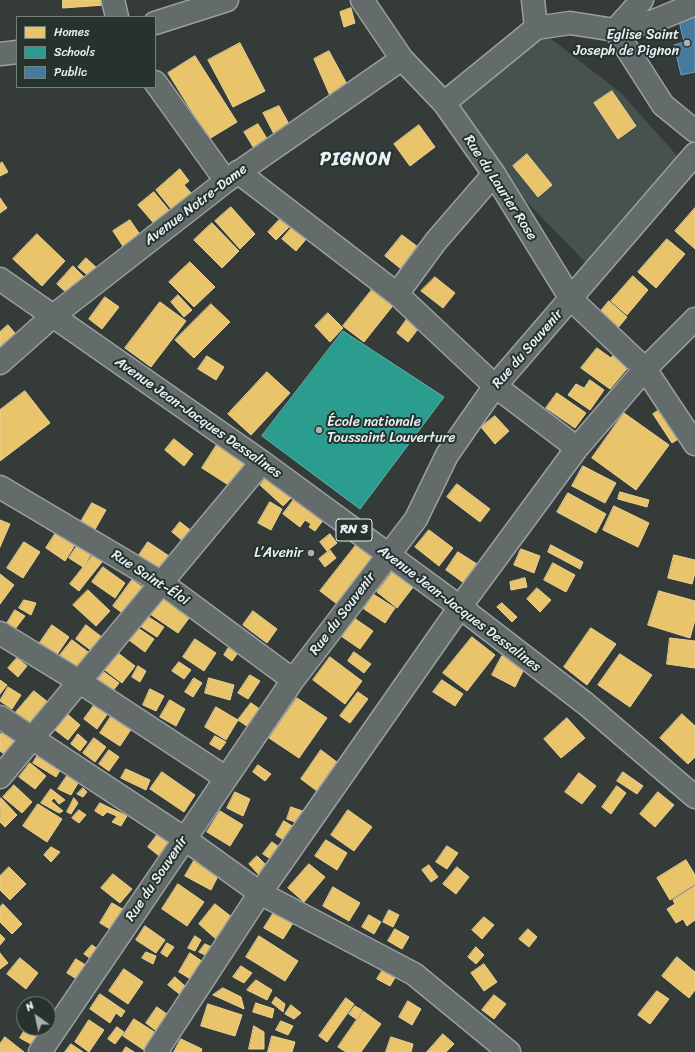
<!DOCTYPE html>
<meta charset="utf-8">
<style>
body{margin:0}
#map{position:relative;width:695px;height:1052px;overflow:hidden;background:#353b38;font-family:Sriracha,sans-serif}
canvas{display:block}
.legend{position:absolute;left:16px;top:16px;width:140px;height:72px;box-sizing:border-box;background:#26332d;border:1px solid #747f7e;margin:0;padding:5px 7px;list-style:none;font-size:12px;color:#e8f1f8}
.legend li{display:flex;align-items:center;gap:8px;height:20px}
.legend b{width:20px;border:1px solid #747f7e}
.north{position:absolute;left:16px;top:996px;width:40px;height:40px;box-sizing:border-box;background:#26332d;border:1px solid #747f7e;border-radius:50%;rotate:327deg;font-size:11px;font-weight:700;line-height:16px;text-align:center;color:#e8f1f8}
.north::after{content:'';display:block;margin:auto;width:14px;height:18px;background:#a9b1b5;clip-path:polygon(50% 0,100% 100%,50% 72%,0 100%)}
</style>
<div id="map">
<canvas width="695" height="1052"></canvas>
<ul class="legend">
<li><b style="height:11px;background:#e9c46a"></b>Homes</li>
<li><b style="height:11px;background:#2a9d8f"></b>Schools</li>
<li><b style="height:11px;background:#457b9d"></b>Public</li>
</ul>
<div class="north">N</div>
</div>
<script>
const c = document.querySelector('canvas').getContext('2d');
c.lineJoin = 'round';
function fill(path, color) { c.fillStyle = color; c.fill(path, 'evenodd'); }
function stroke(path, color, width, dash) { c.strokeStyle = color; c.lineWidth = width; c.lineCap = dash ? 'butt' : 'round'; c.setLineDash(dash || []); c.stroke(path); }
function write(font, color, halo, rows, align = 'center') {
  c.font = font + ' Sriracha,sans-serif'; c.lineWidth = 4; c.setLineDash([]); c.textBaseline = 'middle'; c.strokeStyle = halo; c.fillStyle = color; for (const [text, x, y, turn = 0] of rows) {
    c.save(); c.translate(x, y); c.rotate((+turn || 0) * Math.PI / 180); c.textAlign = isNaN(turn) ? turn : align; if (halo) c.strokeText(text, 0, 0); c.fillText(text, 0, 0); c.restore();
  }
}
fill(new Path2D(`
 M542 32 620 92 681 160 587 264 520 195 457 108Z`), '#46524e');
const homes = new Path2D(`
 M63 0H105V5L63 8Z
 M351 8 355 23 344 27 340 12Z
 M240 43 265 91 233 107 208 60Z
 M329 51 349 88 331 98 314 59Z
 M195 56 237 122 209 139 168 73Z
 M612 91 636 126 618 139 594 103Z
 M279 106 290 126 274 134 263 113Z
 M258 124 269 142 255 150 244 132Z
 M419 125 435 147 410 166 394 144Z
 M527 154 552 185 538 197 513 166Z
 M2 162 8 172 0 176V164Z
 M180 169 189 181 184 185 192 194 172 210 156 190Z
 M154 192 173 215 158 228 138 205Z
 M0 198 7 208 0 213Z
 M231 207 255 234 240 249 215 221Z
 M695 208V249L675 231Z
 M282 217 291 225 276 240 268 232Z
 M130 220 143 239 126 251 113 231Z
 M212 223 239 251 222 268 194 240Z
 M293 226 307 238 296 251 282 239Z
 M37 234 65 261 42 286 13 259Z
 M402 235 422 250 405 272 385 256Z
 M667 239 685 254 656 288 638 272Z
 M86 258 99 270 92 279 78 267Z
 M190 262 215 287 194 307 169 282Z
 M73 266 88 281 72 298 57 284Z
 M633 276 648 290 627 315 611 301Z
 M435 277 455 293 443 308 421 291Z
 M375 286 395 303 364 342 343 326Z
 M178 295 192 310 184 317 171 302Z
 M105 297 119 307 102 329 89 319Z
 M609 301 627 317 617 329 600 312Z
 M160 302 186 321 151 367 125 348Z
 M211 304 230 322 194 358 175 340Z
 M328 313 343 328 330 342 315 326Z
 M407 319 418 329 408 342 397 333Z
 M8 325 21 340 5 353 0 348V332Z
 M597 348 611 358 615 353 630 365 610 389 581 368Z
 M207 356 224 367 216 380 198 369Z
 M267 372 290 393 251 435 228 414Z
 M590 380 604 390 590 410 568 395 576 384 584 388Z
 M25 391 50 423 0 461V410Z
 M557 393 586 413 575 428 546 408Z
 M664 407 683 436 672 443 653 414Z
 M624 413 669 445 636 490 592 458Z
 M495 416 509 431 495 444 481 427Z
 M174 439 193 454 184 466 165 450Z
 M218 443 246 461 230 486 202 468Z
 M583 466 616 483 605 503 572 486Z
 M270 474 293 496 283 506 260 485Z
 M457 484 490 509 480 522 447 497Z
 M620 492 649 500 647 507 618 499Z
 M568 493 606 514 596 533 557 512Z
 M295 498 324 519 315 531 309 527 311 524 305 520 300 527 283 514Z
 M270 502 282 509 271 530 258 523Z
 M92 503 106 510 93 533 79 525Z
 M614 506 649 523 638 547 603 530Z
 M0 520 10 524 0 547Z
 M180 522 193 532 184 542 172 532Z
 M429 530 453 548 439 566 415 547Z
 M57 531 76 543 65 561 46 548Z
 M330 534 337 543 327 551 320 542Z
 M24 542 40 552 23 578 7 568Z
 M148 542 175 560 164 576 137 558Z
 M357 544 378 560 341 607 320 591Z
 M551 545 583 562 580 569 548 552Z
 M77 546 91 554 83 567 69 558Z
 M521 549 540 556 534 573 514 565Z
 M330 550 336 558 325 567 319 559Z
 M458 552 477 564 464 583 446 570Z
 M93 555 102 562 79 591 70 584Z
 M674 555 695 560V573L692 584 668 578Z
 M553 563 575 575 566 592 544 580Z
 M397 566 417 582 397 608 377 592Z
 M103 567 125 583 115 598 92 582Z
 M0 574 14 585 0 604Z
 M525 578 527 587 511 590 510 582Z
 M132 580 145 589 125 615 113 606Z
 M537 588 551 600 540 612 527 599Z
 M88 590 110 611 96 626 73 605Z
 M659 591 695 601V620L690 638 648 625Z
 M163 594 192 614 178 633 150 614Z
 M373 594 395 608 385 623 364 609Z
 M24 600 36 603 31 615 19 608Z
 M502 603 517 617 512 622 497 607Z
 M15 610 25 616 15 629 6 625Z
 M253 611 277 629 267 643 243 625Z
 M147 616 164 627 157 637 140 626Z
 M354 618 373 631 360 649 341 636Z
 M52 625 69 637 56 656 39 644Z
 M86 625 103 638 92 651 76 639Z
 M138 628 154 639 145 652 129 640Z
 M591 628 616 644 587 685 564 667Z
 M472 637 495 655 467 691 443 673Z
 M670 638 695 641V668L667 664Z
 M195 639 216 653 204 671 183 657Z
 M72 640 88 652 76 668 60 655Z
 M233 641 242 647 232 661 224 655Z
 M354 652 371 664 364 673 348 661Z
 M118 653 135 666 122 683 105 670Z
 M620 654 652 675 630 707 598 685Z
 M502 656 525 667 515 687 492 675Z
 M330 657 362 681 345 704 313 680Z
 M17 658 27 666 18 677 8 668Z
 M179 662 191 670 184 679 172 671Z
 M138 666 146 671 140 682 132 677Z
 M104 672 119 683 112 692 97 681Z
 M250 675 260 681 248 699 238 693Z
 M194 678 202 683 193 697 185 692Z
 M209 678 234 685 230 700 205 693Z
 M0 680 7 685 0 694Z
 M442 680 463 694 455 706 433 692Z
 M8 687 21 695 12 709 0 701Z
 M150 689 164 696 156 711 143 705Z
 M34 691 49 703 32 725 16 712Z
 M358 692 368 699 350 723 340 716Z
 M297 698 327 718 299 758 269 738Z
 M170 700 185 709 176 726 160 717Z
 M251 703 267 714 254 731 238 720Z
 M95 704 108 713 97 729 84 719Z
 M216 707 238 720 226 740 205 727Z
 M66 713 80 725 68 740 54 729Z
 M682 714 695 726V757L688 764 660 738Z
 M112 715 132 728 120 746 100 733Z
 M567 718 585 738 561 758 544 739Z
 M3 731 18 741 7 756 0 751V735Z
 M78 734 87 742 80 751 71 744Z
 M215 736 226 742 220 750 210 744Z
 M94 738 106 747 95 762 83 753Z
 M41 750 64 764 56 777 33 763Z
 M109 750 119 757 109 771 99 764Z
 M321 750 346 769 325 797 301 779Z
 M30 763 46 776 35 789 19 777Z
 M258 765 271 774 265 781 253 772Z
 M126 769 150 780 146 790 121 778Z
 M162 772 195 795 184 812 150 789Z
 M623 772 643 786 637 794 617 781Z
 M579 773 596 786 582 804 565 792Z
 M67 776 78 783 71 795 58 789Z
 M14 785 32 802 22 813 3 797Z
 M617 786 626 793 611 814 602 807Z
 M83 788 87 792 83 797 77 794Z
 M51 789 65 800 59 804 54 798 51 801 63 811 59 813 41 803Z
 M235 792 250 799 243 816 227 808Z
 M658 792 674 805 655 827 640 814Z
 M1 798 17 815 5 827 0 822Z
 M74 798 78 803 71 814 67 812Z
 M100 803 127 816 121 826 112 822 117 816 107 812 103 816 95 811Z
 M38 804 62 819 47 842 23 826Z
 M291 807 308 813 303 825 287 819Z
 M79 810 86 815 79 823 72 818Z
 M348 810 372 827 354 851 331 835Z
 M220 811 243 825 230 846 207 832Z
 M284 821 297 829 288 843 276 835Z
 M163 827 178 838 163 859 148 847Z
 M326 840 347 853 337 870 315 856Z
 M272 842 282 849 274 861 263 854Z
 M447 846 458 853 447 869 436 862Z
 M51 847 60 852 51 862 44 855Z
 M257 856 268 867 260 876 249 864Z
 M195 859 220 872 211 890 185 876Z
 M686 860 695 875V884L670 900 657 878Z
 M309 864 325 877 304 902 288 888Z
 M429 865 438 877 431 882 422 870Z
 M9 867 26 884 10 900 0 890V876Z
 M457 867 469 877 456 894 443 884Z
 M113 874 132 889 120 903 101 888Z
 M178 884 204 902 187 926 162 909Z
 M695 886V920L687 926 683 919 676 923 667 909 675 904 673 900Z
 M333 887 360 903 349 921 323 906Z
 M112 903 131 914 118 934 100 923Z
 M3 904 22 924 12 934 0 922V907Z
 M215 904 233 918 216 939 199 924Z
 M389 910 399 915 393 927 383 922Z
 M274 912 293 923 283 939 264 928Z
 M369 915 381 922 374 934 362 927Z
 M484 917 494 925 482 939 472 930Z
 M145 926 165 940 156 953 136 940Z
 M395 929 409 937 402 949 388 941Z
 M528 929 537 937 529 947 519 939Z
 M0 934 5 939 0 945Z
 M195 936 201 940 195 951 188 948Z
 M259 936 298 961 285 981 246 957Z
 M167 943 174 947 167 957 161 953Z
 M205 944 216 949 209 957 199 952Z
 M92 945 105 954 98 964 84 954Z
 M476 947 484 955 476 964 468 957Z
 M146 952 156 956 153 964 142 958Z
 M0 953 8 963 0 969Z
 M190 953 203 962 192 980 179 972Z
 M677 957 695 972V990L689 998 662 976Z
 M20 958 38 973 26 989 7 974Z
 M76 959 92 969 83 983 67 973Z
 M484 964 497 982 484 991 471 973Z
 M241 966 252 973 244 983 233 977Z
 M385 966 398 973 390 986 377 979Z
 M124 969 143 982 128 1004 109 991Z
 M175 977 186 987 182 996 168 985Z
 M256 980 272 990 267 1000 247 990Z
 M223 988 241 997 244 1009 213 995Z
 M657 991 669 999 650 1024 638 1015Z
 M100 994 125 1011 121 1017 116 1013 110 1023 90 1009Z
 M494 995 506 1004 494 1019 482 1010Z
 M276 997 285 1004 283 1012 272 1003Z
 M346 998 354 1004 327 1042 319 1036Z
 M408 1001 421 1009 412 1025 399 1017Z
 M256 1003 274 1009 272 1018 253 1012Z
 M208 1004 242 1015 235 1036 201 1026Z
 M291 1005 301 1013 294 1019 285 1014Z
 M355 1006 362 1010 356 1019 349 1014Z
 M157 1007 171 1017 159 1033 146 1023Z
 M363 1011 381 1024 361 1052H346L338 1047Z
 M134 1019 159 1035 147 1052 123 1036Z
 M89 1020 104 1030 89 1052 75 1042Z
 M281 1021 293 1026 288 1035 276 1030Z
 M254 1026 264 1032V1049H249Z
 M117 1027 124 1032 115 1044 108 1039Z
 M26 1028H35L48 1036 40 1049 20 1038Z
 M443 1034 454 1044 446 1052H427Z
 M272 1036 295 1042 292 1052H268Z
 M5 1037 24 1052H0V1044Z
 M391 1037 413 1044 411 1052H386Z
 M181 1039 202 1049 201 1052H174Z
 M71 1044 83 1052H65Z
 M126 1047 134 1052H123Z`);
fill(homes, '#e9c46a');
stroke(homes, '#e9d295', 1);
const schools = new Path2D(`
 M343 331 444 397 360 509 262 436Z`);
fill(schools, '#2a9d8f');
stroke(schools, '#63b6ae', 1);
const public = new Path2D(`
 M695 13V72L681 75 674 45 684 42 678 17Z`);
fill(public, '#457b9d');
stroke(public, '#769eb8', 1);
const minor = new Path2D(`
 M113 0 117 17
 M362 0 402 59 444 103 494 174 571 299 645 369 695 444
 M155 23 227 0
 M536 28 570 23 615 30 654 21 695 4
 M615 30 663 105 695 131
 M615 30 642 0
 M0 54 17 52
 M155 82 226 181
 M444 103 536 28 533 0
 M238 172 397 294 495 386 577 448
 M397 294 436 241 494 174
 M0 363 53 316 226 181 402 59
 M0 487 162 583 293 680
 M0 633 80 682 226 778
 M0 717 185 839 260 893 414 974 509 1052
 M0 777 262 462
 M40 1052 293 680 416 519 447 455 495 386 695 154
 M156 1052 260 893 460 607 577 448 645 369 695 319`);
const major = new Path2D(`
 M0 279 262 462 460 607 586 704 695 797`);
stroke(minor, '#9a9f9f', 25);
stroke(major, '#9a9f9f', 25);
stroke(minor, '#646b6b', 22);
stroke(major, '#646b6b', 22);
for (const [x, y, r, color] of [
 [687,43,4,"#a9b1b5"],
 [319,430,4,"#a9b1b5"],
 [311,553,4,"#a9b1b5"]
]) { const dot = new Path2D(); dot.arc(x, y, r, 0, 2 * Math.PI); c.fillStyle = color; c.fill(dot); stroke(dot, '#26332d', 1.5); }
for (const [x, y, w] of [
 [354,530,36]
]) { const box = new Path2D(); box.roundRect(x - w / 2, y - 11, w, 22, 3); c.fillStyle = '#26332d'; c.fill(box); stroke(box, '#e8f1f8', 1); }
write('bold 13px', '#e8f1f8', null, [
 ["RN 3",354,530]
]);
write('14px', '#e8f1f8', '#26332d', [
 ["Eglise Saint",679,35],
 ["Joseph de Pignon",679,51],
 ["École nationale",327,422,"left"],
 ["Toussaint Louverture",327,438,"left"],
 ["L’Avenir",303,553]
], 'right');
write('14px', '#e8f1f8', '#26332d', [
 ["Rue du Laurier Rose",500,188,57],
 ["Avenue Notre-Dame",196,205,-37],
 ["Rue du Souvenir",528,349,-49],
 ["Avenue Jean-Jacques Dessalines",198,418,35],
 ["Rue Saint-Éloi",150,578,33],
 ["Avenue Jean-Jacques Dessalines",459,609,37],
 ["Rue du Souvenir",343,614,-53],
 ["Rue du Souvenir",157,879,-56]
]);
c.letterSpacing = '1px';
write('bold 18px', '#e8f1f8', '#26332d', [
 ["PIGNON",356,160]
]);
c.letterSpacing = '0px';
</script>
